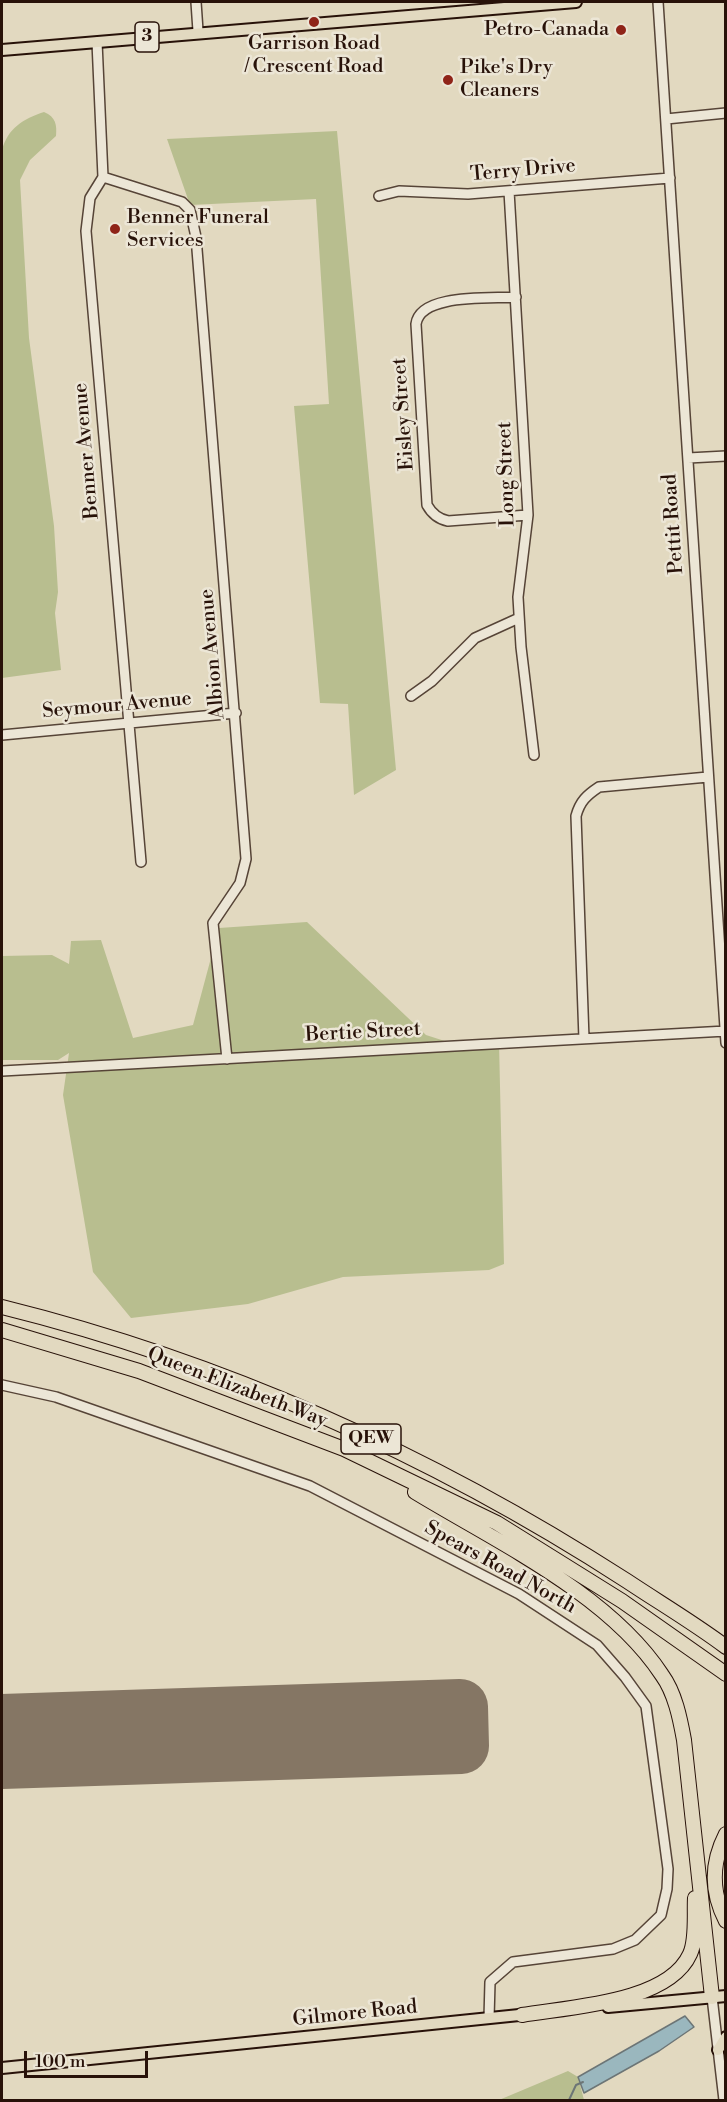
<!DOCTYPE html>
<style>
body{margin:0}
#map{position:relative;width:727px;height:2102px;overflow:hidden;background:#e2d9c0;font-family:"Libre Bodoni",serif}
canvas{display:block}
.frame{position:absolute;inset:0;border:3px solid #281209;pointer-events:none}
.scale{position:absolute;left:24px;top:2051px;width:124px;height:27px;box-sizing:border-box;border:3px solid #281209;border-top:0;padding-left:8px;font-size:18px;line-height:21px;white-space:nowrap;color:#281209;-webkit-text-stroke:4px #ece6d6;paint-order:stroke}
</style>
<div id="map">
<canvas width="727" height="2102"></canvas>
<div class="frame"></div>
<div class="scale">100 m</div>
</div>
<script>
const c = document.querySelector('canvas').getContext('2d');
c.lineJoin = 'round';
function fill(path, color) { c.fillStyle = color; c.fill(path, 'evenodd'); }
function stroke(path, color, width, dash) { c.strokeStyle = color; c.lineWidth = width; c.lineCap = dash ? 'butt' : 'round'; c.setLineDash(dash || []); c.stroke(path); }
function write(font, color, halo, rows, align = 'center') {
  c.font = font + ' "Libre Bodoni",serif'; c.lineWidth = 5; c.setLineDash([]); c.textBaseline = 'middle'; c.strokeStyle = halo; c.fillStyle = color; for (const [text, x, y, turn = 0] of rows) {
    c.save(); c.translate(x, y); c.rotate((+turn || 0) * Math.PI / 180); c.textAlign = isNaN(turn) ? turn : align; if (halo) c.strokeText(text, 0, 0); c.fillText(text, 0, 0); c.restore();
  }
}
fill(new Path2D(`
 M44 112C56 117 57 125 56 136L30 160 20 180 29 338 54 526 58 592 55 613 61 670 2 678V150C8 128 23 119 44 112Z
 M337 131 396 770 354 795 348 704 320 703 294 406 329 404 316 199 190 205 167 139Z
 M307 922 426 1035 454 1044 499 1042 504 1264 489 1270 343 1277 248 1304 131 1318 93 1272 63 1095 69 1053 58 1060H2V956L52 955 69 964 71 941 101 940 133 1038 193 1025 219 928Z
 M568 2071 578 2077 584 2100H499Z`), '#b8be8f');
const water = new Path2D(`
 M685 2016 694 2027 659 2051 584 2093 578 2077Z`);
fill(water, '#9ab7be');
stroke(water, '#6c7576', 1.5);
stroke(new Path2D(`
 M569 2100 576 2085 583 2082`), '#6c7576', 2);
stroke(new Path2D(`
 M2 1722 460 1707 461 1746 2 1761`), '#857664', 56);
const minor = new Path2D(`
 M196 2 198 31
 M658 2 726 1043
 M97 42 103 177 90 198 86 231 141 862
 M666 119 726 113
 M103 177 182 202 190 210 196 237 246 859 240 883 213 923 227 1059
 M509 191 528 515 518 597 521 647 534 755
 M379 196 399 191 468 194 670 178
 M516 297C491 299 420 293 416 324L427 505C432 514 438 519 448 521L528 515
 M688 458 726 456
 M411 696 432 681 475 638 519 618
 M2 735 236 713
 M584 1039 576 816C580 801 587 795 599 787L708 777
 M2 1071 726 1031
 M2 1385 56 1397 310 1486 519 1594 597 1645 625 1677 646 1706 668 1869 667 1889 661 1915 635 1940 613 1949 513 1962 490 1982 489 2018
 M712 1997 724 2100`);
const major = new Path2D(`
 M2 50 576 2
 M608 2007 726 1996
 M718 2050 726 2037
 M2 2068 529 2014`);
const highway = new Path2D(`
 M2 1307C224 1362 435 1457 627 1581 660 1603 694 1623 726 1647
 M2 1330 139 1371 344 1449 497 1523 622 1601 726 1674
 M415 1492C497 1542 609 1594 662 1675 675 1693 680 1718 684 1740L712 1997
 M726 1834C711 1863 711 1892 726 1921
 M522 2015C569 2007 668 2003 690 1954 697 1939 694 1914 695 1898`);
stroke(minor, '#564437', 12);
stroke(major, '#281209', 14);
stroke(highway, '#281209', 16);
stroke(minor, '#ece6d6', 9);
stroke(major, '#e2d9c0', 10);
stroke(highway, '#e2d9c0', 14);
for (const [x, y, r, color] of [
 [314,22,6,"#8f2418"],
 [621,30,6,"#8f2418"],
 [448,80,6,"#8f2418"],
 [115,229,6,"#8f2418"]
]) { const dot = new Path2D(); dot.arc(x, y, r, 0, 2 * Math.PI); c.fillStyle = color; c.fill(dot); stroke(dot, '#ece6d6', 2); }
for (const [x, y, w] of [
 [147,37,24],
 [371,1439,60]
]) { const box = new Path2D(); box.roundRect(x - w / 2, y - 15, w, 30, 4.5); c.fillStyle = '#ece6d6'; c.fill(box); stroke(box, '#281209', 1.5); }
write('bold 18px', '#281209', null, [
 ["3",147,37],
 ["QEW",371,1439]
]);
write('20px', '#281209', '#ece6d6', [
 ["Petro-Canada",609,30,"right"],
 ["Garrison Road",314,44,"center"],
 ["/ Crescent Road",314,67,"center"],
 ["Pike's Dry",460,68],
 ["Cleaners",460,91],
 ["Benner Funeral",127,218],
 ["Services",127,241]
], 'left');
write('20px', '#281209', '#ece6d6', [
 ["Terry Drive",523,171,-5],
 ["Eisley Street",404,414,-94],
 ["Benner Avenue",87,451,-95],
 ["Long Street",507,474,-92],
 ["Pettit Road",674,524,-94],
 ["Albion Avenue",213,654,-95],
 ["Seymour Avenue",117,706,-5],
 ["Bertie Street",363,1033,-3],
 ["Queen Elizabeth Way",237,1388,21],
 ["Spears Road North",500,1568,29],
 ["Gilmore Road",355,2014,-6]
]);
</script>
